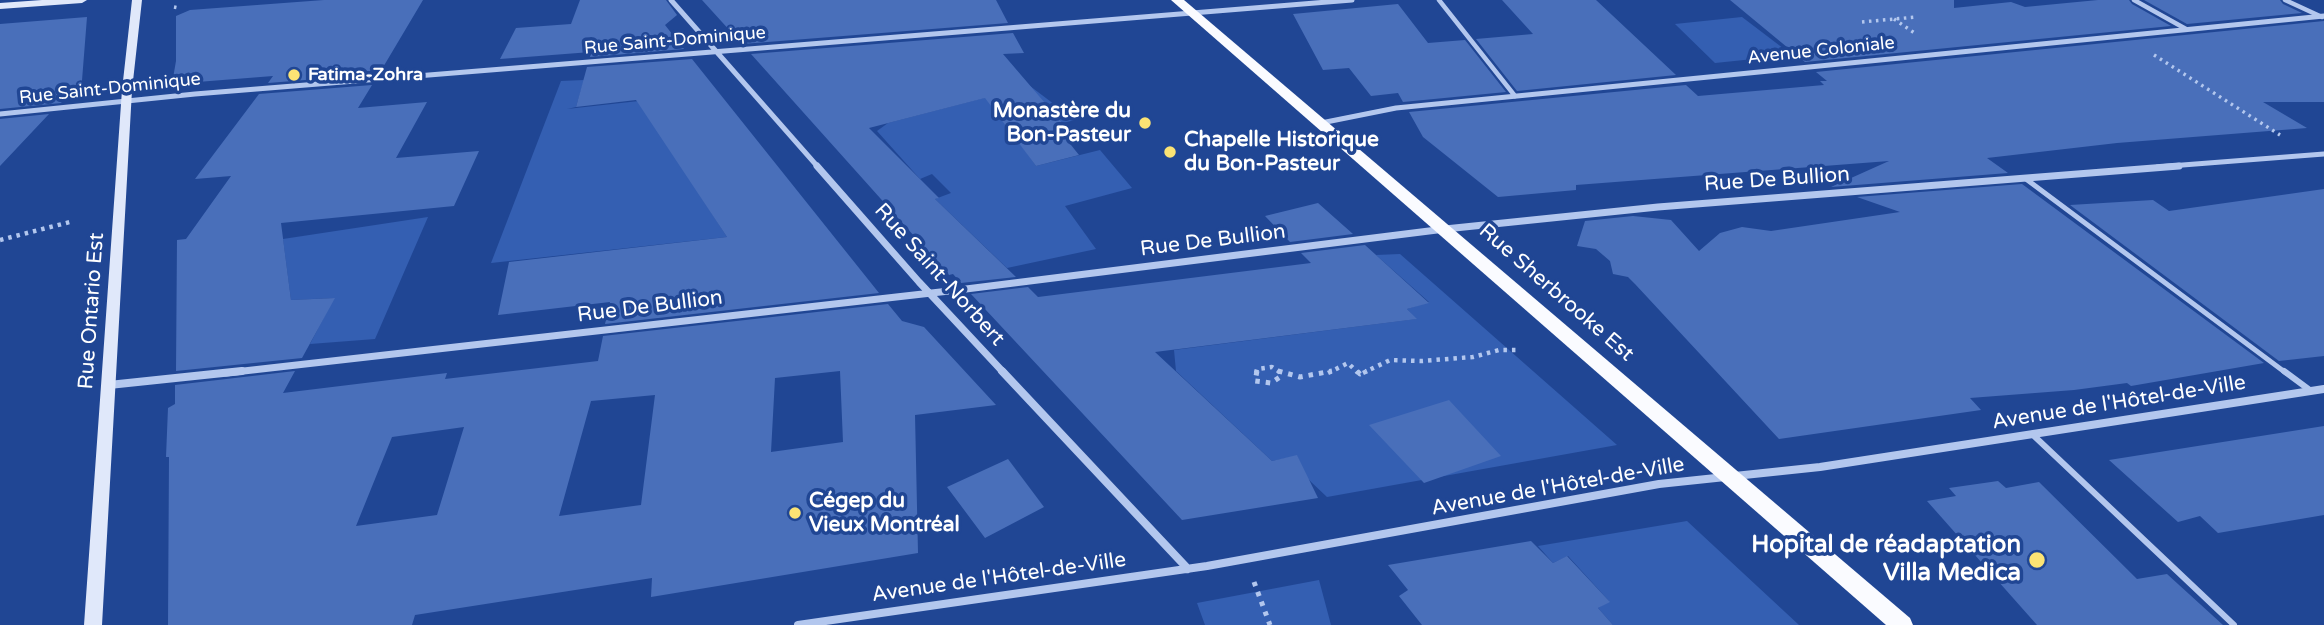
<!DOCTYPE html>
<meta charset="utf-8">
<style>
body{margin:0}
canvas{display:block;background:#204694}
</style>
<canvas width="2324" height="625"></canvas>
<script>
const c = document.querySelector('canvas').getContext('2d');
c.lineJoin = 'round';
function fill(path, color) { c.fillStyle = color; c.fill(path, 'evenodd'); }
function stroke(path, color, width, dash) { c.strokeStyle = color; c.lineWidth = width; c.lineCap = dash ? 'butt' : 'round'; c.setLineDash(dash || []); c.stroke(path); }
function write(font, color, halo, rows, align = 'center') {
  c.font = font + ' "Varela Round",sans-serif'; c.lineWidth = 7; c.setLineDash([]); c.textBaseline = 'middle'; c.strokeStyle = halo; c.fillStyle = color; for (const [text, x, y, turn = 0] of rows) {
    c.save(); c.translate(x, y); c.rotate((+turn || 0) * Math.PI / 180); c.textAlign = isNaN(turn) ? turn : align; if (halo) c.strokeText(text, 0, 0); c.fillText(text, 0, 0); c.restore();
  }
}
fill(new Path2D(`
 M1742 17 1792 55 1715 63 1675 24Z
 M584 80 576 107 567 109 639 101 727 237 491 263 561 81Z
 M1030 86 1075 120 1014 135 1036 166 1100 150 1132 188 1065 206 1096 249 1007 268 935 199 951 193 932 174 920 179 877 131 888 123Z
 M428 217 375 339 310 344 334 298 291 300 283 239Z
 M1400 254 1617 445 1327 497 1308 479 1297 456 1272 461 1176 371 1174 350 1416 319 1407 309 1429 302 1376 255Z
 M1687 521 1799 625H1613L1598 608 1609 601 1568 556 1553 563 1538 546Z
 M1319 580 1331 625H1205L1197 603Z`), '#345fb2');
fill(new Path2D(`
 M324 0H423L379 74 268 83 273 76 172 84 176 61V16L190 10Z
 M580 0H666L677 15 665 25 684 49 590 57 591 52 500 59 516 28 571 24Z
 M702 0H996L1008 23 742 44Z
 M1502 0H1596L1676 75 1517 91 1476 39 1533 34Z
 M1730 0H1954V8L2011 2 2025 7 2098 0H2129L2132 4 2171 26 1805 62Z
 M2144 0H2280L2283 4 2302 13 2187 24Z
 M1398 4 1428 43 1465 40 1506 92 1403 102 1398 93 1371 96 1349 68 1323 70 1293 14Z
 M87 17 81 93 69 94 61 103 0 109V24Z
 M2324 21V102H2263L2307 128 2117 143 1987 158 2008 173 1831 187 1889 161 1576 185V190L1498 197 1423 137 1409 112 1686 85 1698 96 1824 85 1820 81H1827L1816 72Z
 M1013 33 1024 53 1003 54 1075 138 1067 140 1079 155 1036 166 985 98 869 128 939 198 935 199 1016 277 961 283 953 274 949 275 751 54Z
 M692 59 879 293 605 324 610 302 498 315 509 262 727 237 636 100 576 107 587 67Z
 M372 85 358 108 427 102 396 158 479 151 454 206 281 223 291 300 335 298 302 358 176 371 177 240 186 239 231 176 195 179 259 94Z
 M49 114 0 166V119Z
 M2022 184 2264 363 2131 386 2127 383 2074 390 1970 398 1981 410 1779 439 1635 284 1628 277 1613 274 1610 261 1596 249 1577 246 1585 221 1633 216 1671 220 1699 251 1720 233 1742 227 1771 231 1900 212 1857 197Z
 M2324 189V356L2279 361 2070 205 2153 200 2169 211Z
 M1318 203 1353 234 1290 242 1265 216Z
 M1365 245 1429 303 1407 309 1417 319 1155 352 1272 461 1297 455 1318 498 1182 520 971 294 1028 287 1038 297 1311 263 1301 253Z
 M888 304 902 321 924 327 996 405 915 415 918 553 651 597 652 578 415 615 412 625H168L169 457H166L168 408 175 404V385L295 371 283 393 447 373 445 379 598 361 603 336ZM840 371 843 442 771 452 775 378ZM655 395 641 505 559 516 591 401ZM464 427 437 515 356 526 392 437Z
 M1449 400 1501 456 1424 483 1369 425Z
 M2324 426V515L2218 533 2200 516 2178 522 2109 460Z
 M1008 459 1044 507 985 538 947 487Z
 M1998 481 2006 488 2039 482 2137 579 2167 574 2223 625H2037L1927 501 1956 496 1949 488Z
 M1531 541 1553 563 1567 556 1610 602 1598 608 1613 625H1422L1399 596 1408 590 1388 565Z`), '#496fba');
stroke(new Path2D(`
 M174 7 179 8
 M1894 19 1916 34
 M1862 22 1916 17
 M2154 55 2280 135`), '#b3c7ee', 3.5, [2.5, 4.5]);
stroke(new Path2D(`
 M0 240 70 222
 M1256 373 1257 369 1272 367 1281 373
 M1328 373 1348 363 1358 373
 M1363 373 1390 360 1422 361 1473 357 1499 350H1519`), '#b3c7ee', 4.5, [3.5, 5]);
stroke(new Path2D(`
 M1257 371 1255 381 1271 383 1283 375
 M1278 371 1300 377 1332 371
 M1357 371 1360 374 1367 371
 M1254 582 1270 625`), '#b3c7ee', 5, [4.5, 6]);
stroke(new Path2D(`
 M1439 0 1515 96
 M2134 0 2186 29`), '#b3c7ee', 4.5);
stroke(new Path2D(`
 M2026 179 2286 373`), '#b3c7ee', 5);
stroke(new Path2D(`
 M2284 371 2311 391
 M2032 434 2234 625`), '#b3c7ee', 6);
stroke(new Path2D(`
 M2285 0 2322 17`), '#b3c7ee', 4.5);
stroke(new Path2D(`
 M671 0 818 167
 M0 114 195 94 1352 0
 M1321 123 1396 108 2324 16
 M2157 167 2324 154`), '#b3c7ee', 5);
stroke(new Path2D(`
 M817 166 919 282 1004 373
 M226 373 958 290 1445 229 1658 207 2179 166`), '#b3c7ee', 7);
stroke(new Path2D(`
 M1002 371 1188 569
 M109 385 242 371
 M798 625 1207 566 1659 484 1820 467 2324 389`), '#b3c7ee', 8);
fill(new Path2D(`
 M42 0H87L82 3 0 9V3Z
 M132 0H142L132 90 102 625H84L122 90Z`), '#e0e8fa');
fill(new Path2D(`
 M1171 0H1184L1910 618 1913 625H1886Z`), '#fafbff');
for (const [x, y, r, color] of [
 [294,75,7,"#fbe374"],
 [1145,123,7,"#fbe374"],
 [1170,152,7,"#fbe374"],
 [795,513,7,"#fbe374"],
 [2037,560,9,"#fbe374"]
]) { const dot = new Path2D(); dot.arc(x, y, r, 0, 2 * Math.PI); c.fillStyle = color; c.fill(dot); stroke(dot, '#204694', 2.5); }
write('18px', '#fff', '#204694', [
 ["Rue Saint-Dominique",675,41,-5],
 ["Avenue Coloniale",1821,51,-6],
 ["Rue Saint-Dominique",110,89,-6]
]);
write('bold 18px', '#fff', '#204694', [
 ["Fatima-Zohra",308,75]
], 'left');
write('bold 21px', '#fff', '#204694', [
 ["Monastère du",1131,111,"right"],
 ["Bon-Pasteur",1131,135,"right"],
 ["Chapelle Historique",1184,140],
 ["du Bon-Pasteur",1184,164],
 ["Cégep du",809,501],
 ["Vieux Montréal",809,525]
], 'left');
write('21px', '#fff', '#204694', [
 ["Rue De Bullion",1777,180,-4],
 ["Rue De Bullion",1213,241,-7],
 ["Rue Saint-Norbert",939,275,48],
 ["Rue Sherbrooke Est",1556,293,41],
 ["Rue De Bullion",650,307,-7],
 ["Rue Ontario Est",92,311,-86],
 ["Avenue de l'Hôtel-de-Ville",2119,403,-9],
 ["Avenue de l'Hôtel-de-Ville",1558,487,-10],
 ["Avenue de l'Hôtel-de-Ville",999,578,-8]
]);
write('bold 24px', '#fff', '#204694', [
 ["Hopital de réadaptation",2021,546],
 ["Villa Medica",2021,574]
], 'right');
</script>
